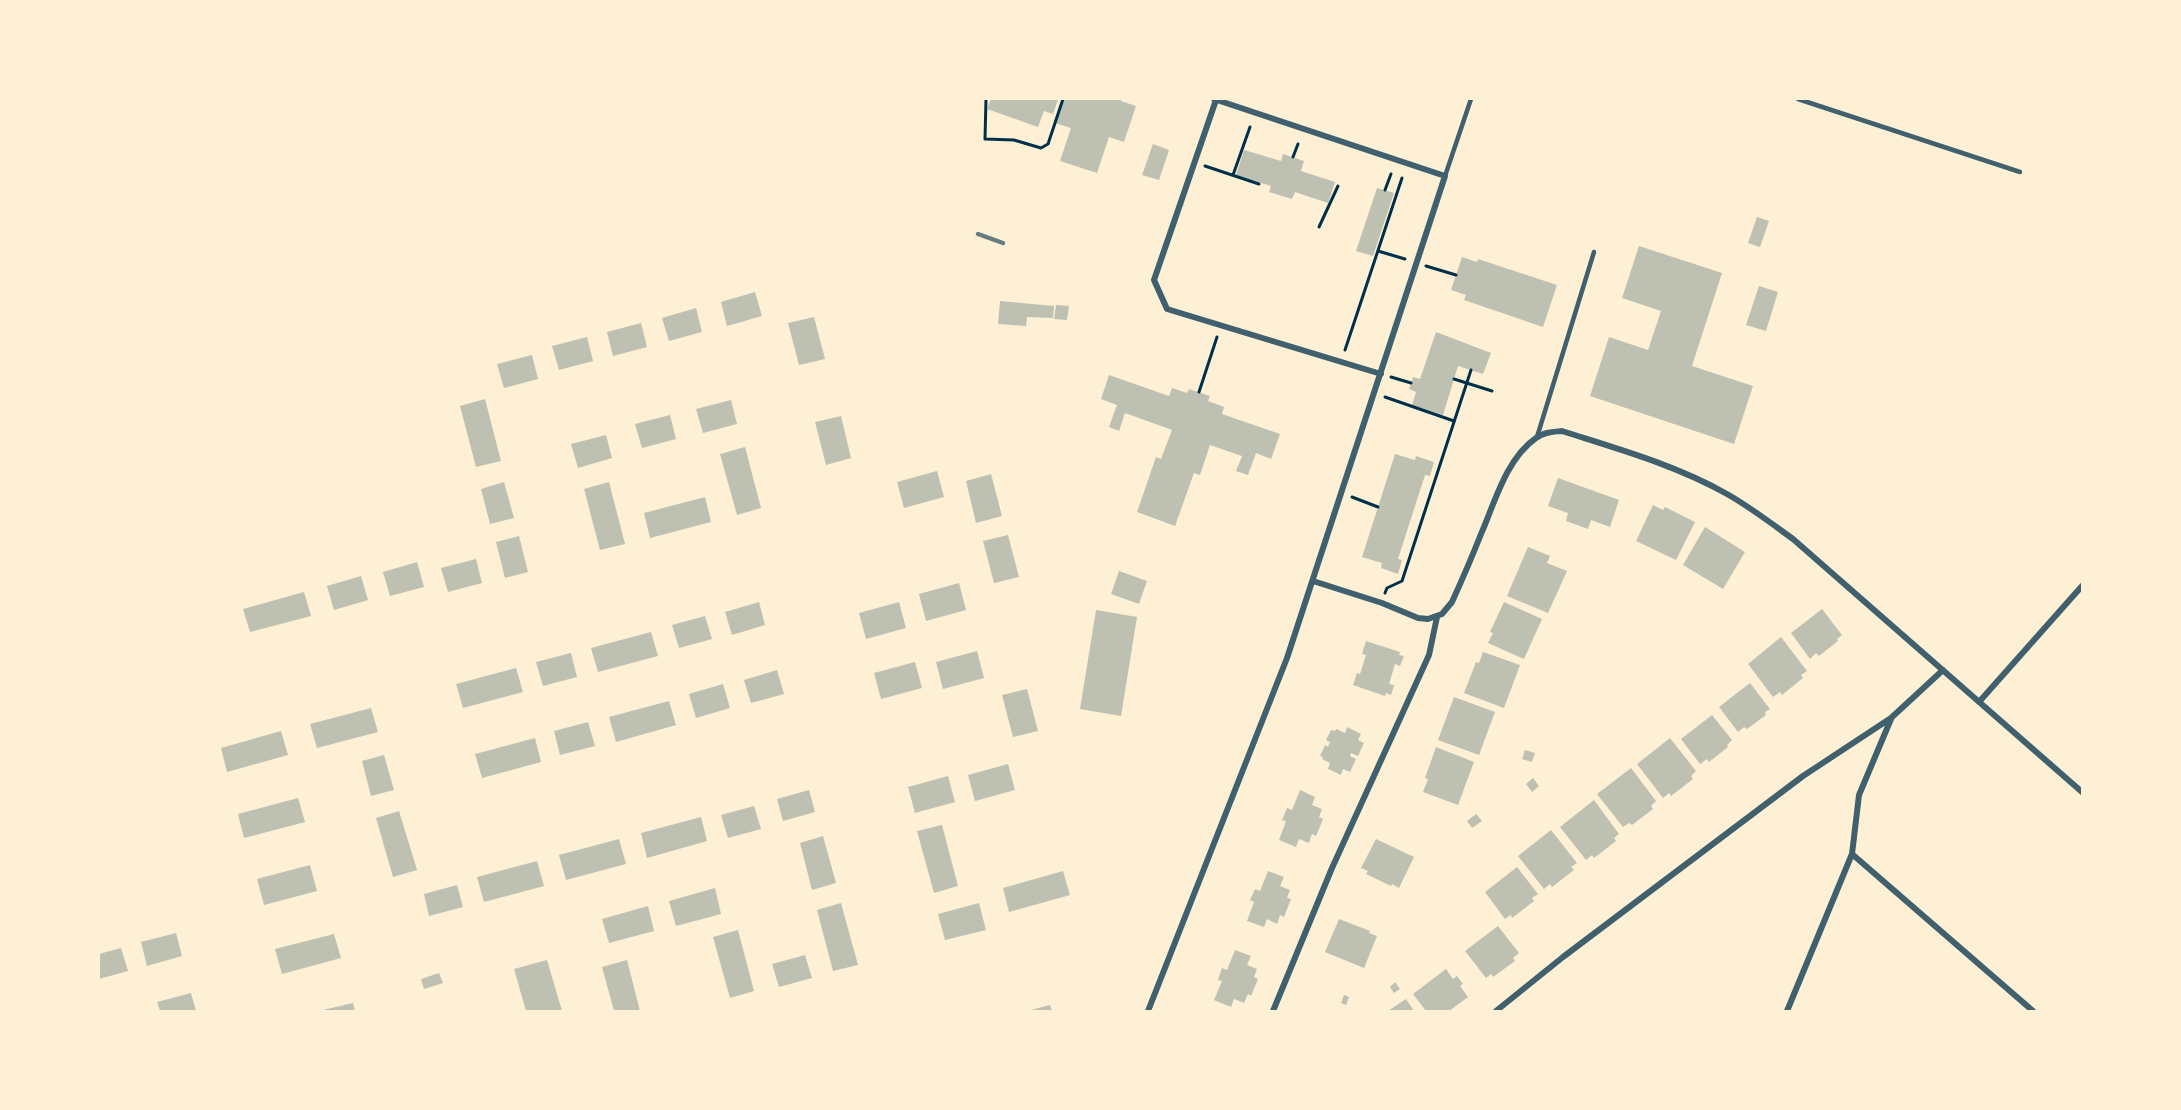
<!DOCTYPE html>
<style>
body{margin:0}
#map{position:relative;width:2181px;height:1110px;overflow:hidden;background:#fdf0d5;font-family:Commissioner,sans-serif}
canvas{display:block}
.frame{position:absolute;inset:0;border:100px solid #fdf0d5;pointer-events:none}
</style>
<div id="map">
<canvas width="2181" height="1110"></canvas>
<div class="frame"></div>
</div>
<script>
const c = document.querySelector('canvas').getContext('2d');
c.lineJoin = 'round';
function fill(path, color) { c.fillStyle = color; c.fill(path, 'evenodd'); }
function stroke(path, color, width, dash) { c.strokeStyle = color; c.lineWidth = width; c.lineCap = dash ? 'butt' : 'round'; c.setLineDash(dash || []); c.stroke(path); }
fill(new Path2D(`
 M991 99H1058L1053 114 1044 111 1038 127 987 109Z
 M1063 99H1122L1121 101 1136 106 1124 142 1109 137 1097 173 1060 161 1071 128 1055 123Z
 M1153 144 1169 150 1159 180 1142 175Z
 M1244 150 1281 161 1283 154 1304 161 1301 171 1335 182 1328 203 1295 192 1292 199 1269 192 1271 186 1236 175Z
 M1377 188 1394 193 1373 256 1356 251Z
 M1757 217 1769 221 1760 247 1748 243Z
 M1639 246 1722 273 1692 366 1753 386 1734 444 1590 396 1609 337 1648 350 1661 311 1622 298Z
 M1462 257 1477 262 1478 259 1557 285 1543 327 1464 300 1466 295 1451 290Z
 M1759 286 1778 292 1766 331 1746 325Z
 M755 292 762 316 727 326 721 302Z
 M1000 301 1054 306 1053 318 1027 317 1026 326 998 324Z
 M1056 305 1069 306 1067 320 1054 319Z
 M696 308 702 332 669 341 662 318Z
 M814 317 825 359 799 365 788 323Z
 M641 323 647 347 613 356 607 332Z
 M1436 332 1491 353 1483 374 1458 366 1443 415 1412 405 1416 392 1409 389 1413 377 1420 379Z
 M587 337 593 361 559 370 552 346Z
 M532 355 538 379 504 388 497 364Z
 M1109 375 1169 396 1172 388 1187 393 1189 389 1210 396 1208 401 1224 407 1222 414 1280 434 1271 459 1256 453 1248 475 1236 471 1242 456 1210 445 1200 475 1194 473 1175 526 1137 512 1156 457 1161 459 1172 430 1125 413 1119 431 1109 427 1117 405 1101 399Z
 M485 399 501 461 476 467 460 406Z
 M731 400 737 424 703 433 696 409Z
 M670 415 676 439 642 448 635 424Z
 M841 416 851 458 826 465 815 422Z
 M606 435 612 458 578 468 571 444Z
 M745 447 761 508 737 515 720 454Z
 M1395 454 1415 460 1416 456 1434 462 1430 476 1425 475 1398 559 1402 560 1398 574 1381 568 1382 563 1362 557Z
 M937 471 944 497 904 508 897 482Z
 M991 474 1002 516 976 523 966 481Z
 M1558 478 1619 500 1610 527 1591 520 1588 529 1566 521 1568 513 1548 506Z
 M504 482 514 518 490 524 481 489Z
 M609 482 625 544 600 550 584 489Z
 M705 497 711 522 650 538 644 513Z
 M1653 505 1663 510 1665 507 1695 522 1676 560 1636 541Z
 M1705 527 1745 552 1723 589 1683 565Z
 M1008 535 1019 577 994 583 983 541Z
 M519 536 528 572 505 578 496 542Z
 M1528 547 1550 556 1547 563 1567 571 1548 613 1507 596Z
 M476 559 482 583 448 592 441 568Z
 M417 562 424 587 390 596 383 572Z
 M1119 571 1147 581 1139 604 1111 594Z
 M361 576 368 600 334 610 327 586Z
 M959 583 966 610 926 621 919 594Z
 M304 592 311 616 250 632 243 609Z
 M759 602 765 625 732 635 725 612Z
 M899 602 906 628 866 639 859 613Z
 M1504 602 1542 619 1524 659 1488 643 1493 633 1490 632Z
 M1822 609 1842 635 1837 639 1838 641 1819 656 1816 653 1810 659 1791 633Z
 M1096 610 1137 617 1121 716 1080 709Z
 M705 616 712 639 679 648 672 625Z
 M651 632 658 656 598 672 591 648Z
 M1781 637 1807 671 1801 675 1803 678 1782 695 1780 692 1773 697 1748 664Z
 M1366 641 1400 652 1399 655 1404 656 1400 666 1395 664 1389 684 1394 685 1391 695 1386 693 1385 696 1353 685 1357 673 1360 674 1366 655 1362 654Z
 M977 651 984 678 943 689 936 662Z
 M1483 652 1520 665 1504 708 1464 693 1476 662 1479 663Z
 M571 653 577 677 543 686 536 662Z
 M915 662 922 688 881 699 874 673Z
 M516 668 523 692 463 708 456 684Z
 M777 670 784 694 751 703 744 680Z
 M1750 683 1770 709 1765 712 1766 715 1747 729 1744 727 1738 732 1719 707Z
 M723 684 730 708 696 718 689 694Z
 M1027 689 1038 731 1013 737 1002 695Z
 M1454 697 1495 712 1479 755 1438 740Z
 M669 701 676 725 616 742 609 717Z
 M371 708 378 732 317 748 310 724Z
 M1712 715 1732 740 1727 745 1728 747 1709 762 1707 759 1700 764 1681 739Z
 M588 722 595 746 560 755 554 731Z
 M1347 727 1361 734 1358 740 1364 743 1358 756 1351 753 1350 756 1356 759 1350 772 1343 769 1341 775 1328 769 1330 763 1322 759 1323 757 1320 756 1325 745 1328 747 1330 742 1326 740 1331 730 1335 731 1336 729 1345 733Z
 M281 731 288 755 227 772 221 748Z
 M535 738 541 762 482 778 475 754Z
 M1670 738 1696 771 1691 776 1693 779 1671 796 1669 793 1663 798 1637 764Z
 M1436 747 1474 762 1458 805 1423 792 1428 779 1425 778Z
 M1525 750 1535 753 1532 762 1522 759Z
 M384 755 394 790 371 796 362 761Z
 M1008 764 1015 790 975 801 968 775Z
 M1631 768 1656 801 1651 806 1653 809 1632 825 1629 823 1623 827 1597 794Z
 M948 776 955 802 915 813 908 787Z
 M1533 778 1539 786 1532 792 1526 784Z
 M809 790 815 812 783 821 777 799Z
 M1300 790 1315 797 1312 805 1322 809 1319 817 1323 819 1316 836 1312 834 1309 843 1299 839 1296 847 1279 840 1286 821 1282 820 1287 808 1292 810Z
 M298 798 305 822 244 838 238 814Z
 M1594 800 1619 834 1614 838 1616 841 1594 858 1592 855 1586 860 1560 827Z
 M754 806 761 829 728 838 721 815Z
 M399 811 417 870 393 877 376 818Z
 M1476 814 1482 821 1472 828 1467 821Z
 M701 817 707 841 647 858 641 833Z
 M942 825 958 886 934 893 917 831Z
 M1551 830 1577 863 1571 867 1574 870 1552 887 1550 884 1544 889 1518 856Z
 M823 836 836 883 812 890 800 843Z
 M619 839 626 864 566 880 559 855Z
 M1376 839 1414 857 1399 888 1392 884 1391 886 1366 874 1368 871 1361 868Z
 M537 861 544 886 484 902 477 877Z
 M310 865 317 891 264 905 257 879Z
 M1517 867 1538 894 1532 898 1534 901 1512 918 1511 915 1505 919 1485 892Z
 M1063 871 1070 895 1009 912 1003 888Z
 M1268 871 1284 877 1280 886 1290 890 1287 898 1291 899 1284 917 1280 915 1277 924 1267 919 1264 927 1247 921 1254 902 1250 900 1255 889 1260 891Z
 M457 885 463 907 429 916 424 894Z
 M715 888 721 914 676 926 669 901Z
 M841 903 858 965 833 971 817 910Z
 M979 903 986 930 945 940 938 914Z
 M648 906 654 931 609 943 602 919Z
 M1339 919 1370 931 1369 933 1377 936 1364 968 1325 952Z
 M1498 926 1519 953 1513 958 1515 961 1493 977 1491 974 1486 978 1465 951Z
 M738 930 754 991 730 998 713 937Z
 M176 933 182 956 147 966 141 942Z
 M334 934 341 958 282 974 275 949Z
 M121 948 128 971 99 979V954Z
 M1235 950 1251 956 1247 965 1257 969 1254 977 1258 979 1251 996 1248 994 1244 1003 1234 999 1231 1007 1214 1000 1222 981 1218 980 1222 968 1227 970Z
 M805 955 812 978 779 987 772 964Z
 M547 960 562 1011H526L514 969Z
 M627 960 640 1011H614L602 967Z
 M1446 969 1453 979 1457 976 1463 984 1460 986 1468 997 1449 1011H1426L1413 994Z
 M439 973 443 983 424 989 421 979Z
 M1395 982 1400 989 1394 993 1390 987Z
 M191 993 196 1011H160L157 1002Z
 M1344 995 1349 997 1346 1005 1341 1003Z
 M1406 999 1414 1011H1388Z
 M353 1003 355 1011H323V1010Z
 M1050 1005 1052 1011H1031V1010Z`), '#bec0b2');
stroke(new Path2D(`
 M986 99 985 139 1014 140 1041 148 1048 144 1063 99
 M1293 157 1298 144
 M1205 166 1259 184
 M1233 175 1250 127
 M1385 190 1391 174
 M1319 227 1338 186
 M1378 251 1405 259
 M1426 266 1456 275
 M1345 350 1402 178
 M1391 377 1411 383
 M1454 379 1492 391
 M1199 392 1217 337
 M1385 397 1454 421
 M1352 497 1378 507
 M1385 593 1387 588 1402 581 1471 370`), '#003049', 3);
stroke(new Path2D(`
 M1798 99 2020 172
 M1445 176 1471 99
 M1537 437 1594 252`), '#3f606c', 4.5);
stroke(new Path2D(`
 M1216 100 1154 280 1167 309 1381 374
 M1313 581 1382 603 1418 618 1428 619 1442 614 1452 602C1462 580 1472 557 1481 534 1495 502 1506 459 1536 438 1544 432 1553 432 1562 431 1618 449 1676 465 1727 494 1750 507 1771 523 1793 539L2082 792
 M1979 702 2082 586
 M1852 854 2033 1011
 M1148 1011 1287 658 1445 176 1214 99
 M1273 1011 1332 868 1429 655 1437 617
 M1496 1011 1563 957 1803 776 1891 718 1943 670
 M1787 1011 1852 854 1859 795 1891 719`), '#3f606c', 6);
stroke(new Path2D(`
 M978 234 1003 243`), '#657d81', 4.5);
</script>
